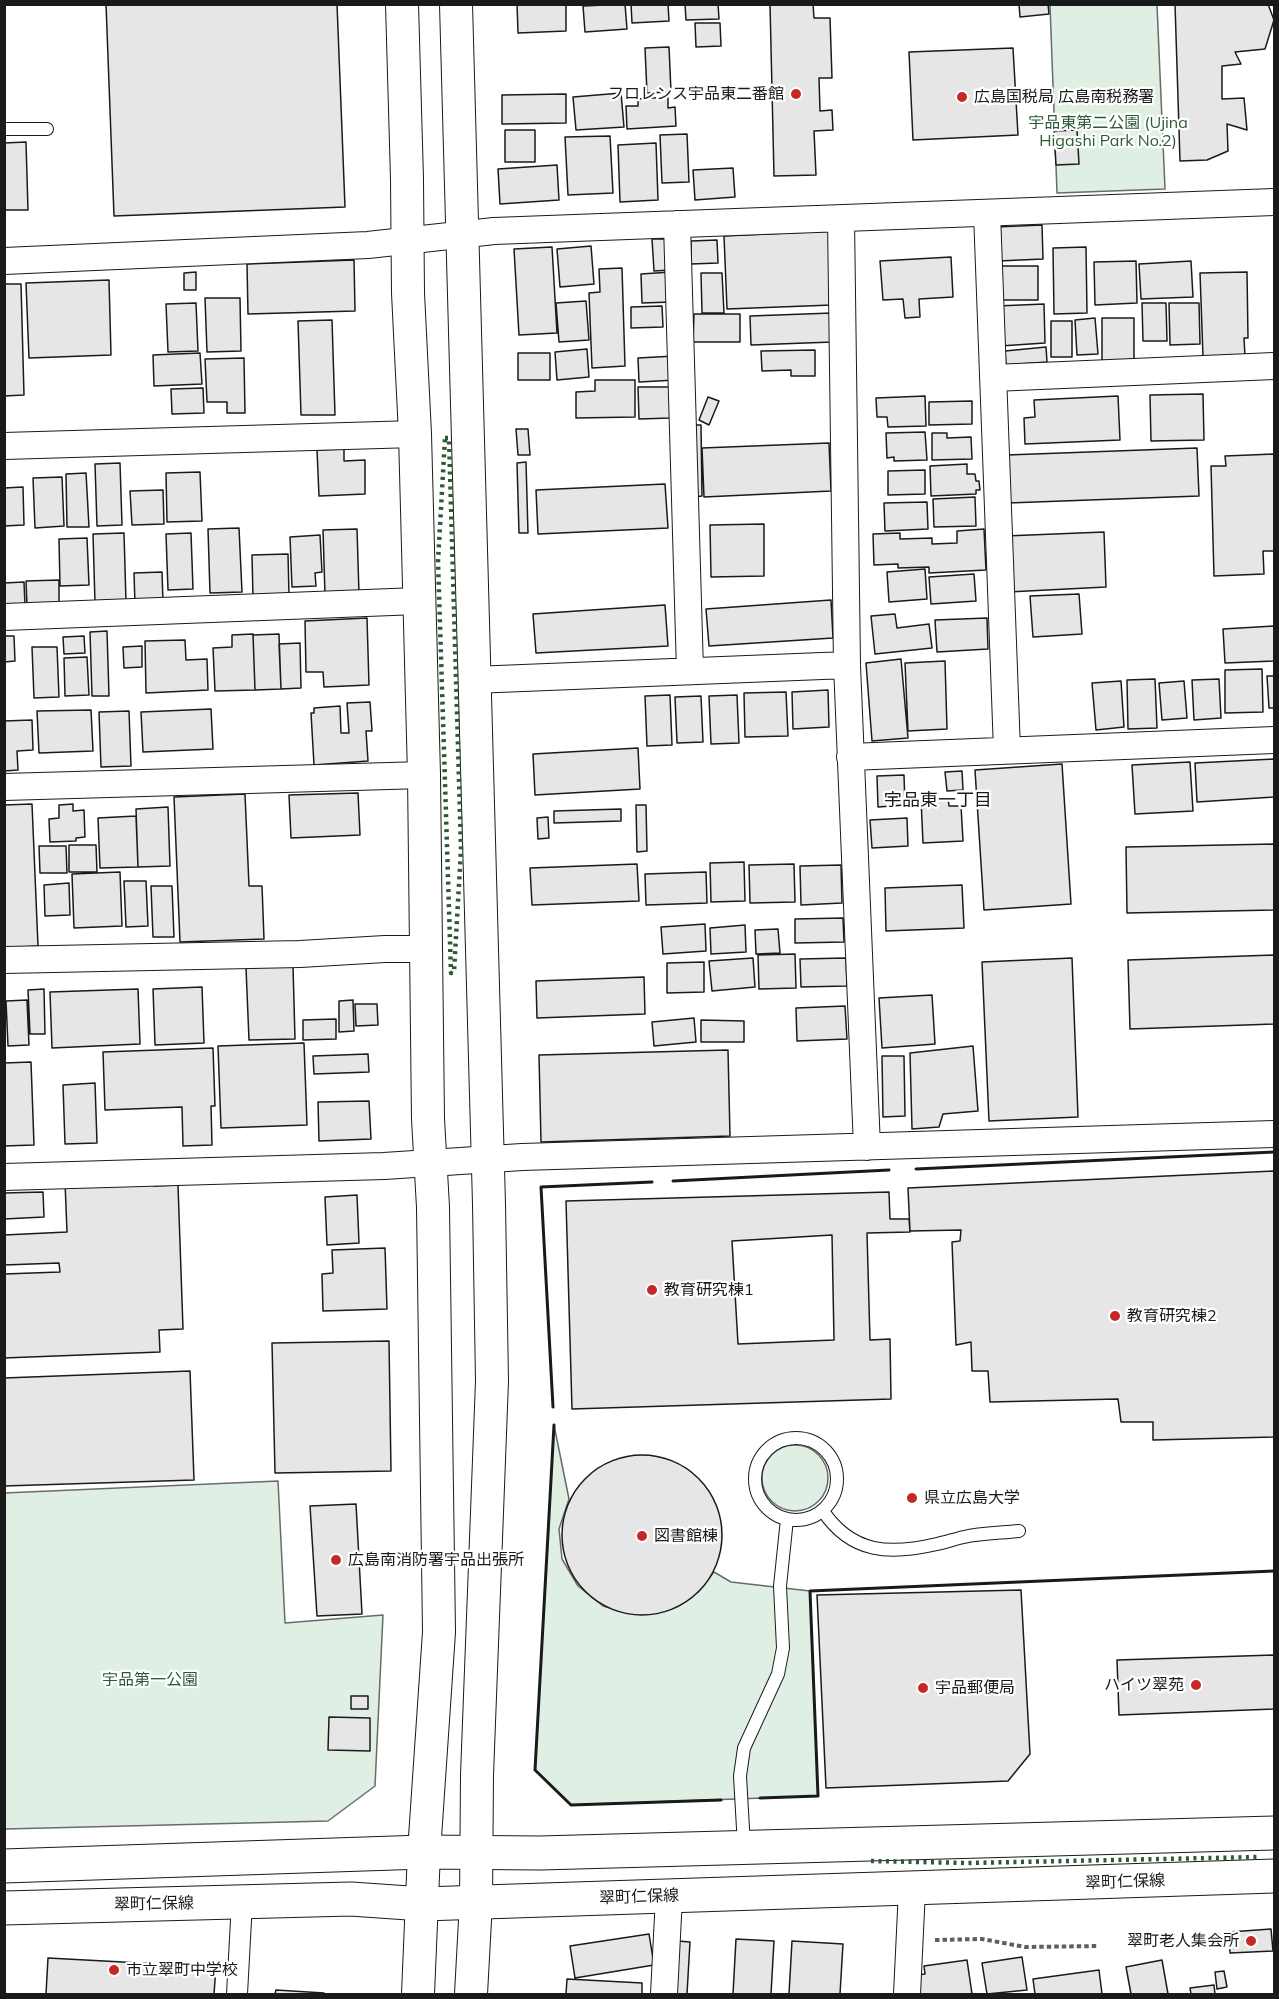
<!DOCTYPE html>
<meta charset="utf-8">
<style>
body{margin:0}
#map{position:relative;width:1279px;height:1999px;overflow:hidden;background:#fff;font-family:Mulish,sans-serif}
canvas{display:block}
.frame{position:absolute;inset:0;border:6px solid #1a1a1a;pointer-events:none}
</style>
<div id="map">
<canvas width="1279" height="1999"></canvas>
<div class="frame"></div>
</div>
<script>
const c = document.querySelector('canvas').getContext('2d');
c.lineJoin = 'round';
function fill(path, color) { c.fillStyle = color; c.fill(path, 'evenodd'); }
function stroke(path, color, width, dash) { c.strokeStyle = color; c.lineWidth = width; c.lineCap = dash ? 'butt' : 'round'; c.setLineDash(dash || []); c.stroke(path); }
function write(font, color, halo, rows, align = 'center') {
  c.font = font + ' Mulish,"Noto Sans JP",sans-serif'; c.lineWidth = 4.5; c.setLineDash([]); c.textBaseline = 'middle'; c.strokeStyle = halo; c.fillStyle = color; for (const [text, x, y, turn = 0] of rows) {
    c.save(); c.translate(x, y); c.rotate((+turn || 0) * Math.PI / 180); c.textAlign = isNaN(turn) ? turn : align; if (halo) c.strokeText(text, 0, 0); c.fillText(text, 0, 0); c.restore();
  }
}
const green = new Path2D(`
 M1050 5H1157L1165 189 1057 193Z
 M554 1425 569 1499 559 1529 562 1559 578 1586 603 1606 634 1614 666 1610 698 1592 714 1572 731 1582 810 1591 818 1796 571 1805 535 1770Z
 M762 1478a33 33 0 1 1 66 0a33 33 0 1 1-66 0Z
 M278 1481 285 1623 383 1615 375 1786 328 1821 5 1829 4 1493Z`);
fill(green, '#e0efe3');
stroke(green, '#6a6a6a', 1.5);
const building = new Path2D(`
 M106 4H337L345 207 114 216Z
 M517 4H566V31L518 33Z
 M625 4 627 29 585 32 583 6Z
 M631 4H668L669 21 632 23Z
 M685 4H718L719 19 686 20Z
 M770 4H813L814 18H830L832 78H819L820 111 832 110 833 130 814 131 816 175 774 176Z
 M1019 4H1048L1049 14 1020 17Z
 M1175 4H1268L1274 20 1265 49 1235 52 1241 64 1222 66V99L1244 98 1247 130 1227 124 1228 151 1207 160 1180 161Z
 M695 23H720L721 46 696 47Z
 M669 47 671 92 647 93 645 48Z
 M1013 48 1018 135 913 140 909 52Z
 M621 93 624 127 576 130 573 97Z
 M566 94V123L502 124V95Z
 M668 97V108L675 107 676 126 627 129 626 106H638V99Z
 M505 130H535V162H505Z
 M1077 130 1079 164 1056 165 1054 131Z
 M687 134 689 182 662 183 660 135Z
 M610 136 613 193 568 195 565 137Z
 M26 142 28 210H4V143Z
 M656 143 658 200 620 202 618 145Z
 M557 165 559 200 500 204 498 169Z
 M733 168 735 197 695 200 693 170Z
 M1042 225 1043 259 998 261 996 227Z
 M830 231 832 305 727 309 724 236Z
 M652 239H668L670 270 654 271Z
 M717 240 718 263 691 264V241Z
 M591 246 594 284 560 287 557 249Z
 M552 247 557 333 519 335 514 249Z
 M1086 247 1087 313 1054 314 1053 248Z
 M951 257 953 297 919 299 920 317 905 318 903 299 883 300 880 261Z
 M354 260 355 311 248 314 247 264Z
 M1136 261 1137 303 1095 305 1094 262Z
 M1191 261 1193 297 1141 299 1139 264Z
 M1002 266H1038V300H1002Z
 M622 268 625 366 592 368 589 293 600 292 599 269Z
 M196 272V290H184V273Z
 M671 272 672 302 642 303 641 274Z
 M1247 272 1248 338H1244L1245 356 1203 357 1200 273Z
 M701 273H722L724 313H702Z
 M109 280 111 355 29 358 26 283Z
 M4 284H21L24 395 4 396Z
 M205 298H240L241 351 207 352Z
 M586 301 589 340 559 342 556 303Z
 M196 303 198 351 168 352 166 304Z
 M1142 303H1166L1167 341H1143Z
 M1169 303H1199L1200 344 1170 345Z
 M1044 304 1045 343 1000 346 997 306Z
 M662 306 663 327 631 328V307Z
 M832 313 833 342 751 345 750 316Z
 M694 314H740V342H693Z
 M1095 318 1098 354 1077 355 1075 320Z
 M1102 318H1134V360L1102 361Z
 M332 320 335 415H301L298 321Z
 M1051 321H1072V357H1051Z
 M1046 347 1047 362 1006 365 1005 351Z
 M587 349 589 377 557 380 555 352Z
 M815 350V376H791V370L762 371 761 351Z
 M200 353 202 384 154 386 153 355Z
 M518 353H550V380H518Z
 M675 356 676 380 639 382 638 358Z
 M244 358 245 413H227V402H207L205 359Z
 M595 380H635V417L576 418V392L595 391Z
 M638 387H670L671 418 639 419Z
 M203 388 204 413 172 414 171 389Z
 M1203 394 1204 440 1151 441 1150 395Z
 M925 396 926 426 888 427 887 417H877L876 398Z
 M1118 396 1120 440 1025 444 1024 418 1035 417 1034 400Z
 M708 397 719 401 709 425 699 420Z
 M972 401V424L929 425V402Z
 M692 425H701L702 496 694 497Z
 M516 429H528L530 455H518Z
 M925 432 927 460 894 461V457L887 458 886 433Z
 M932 433H947V438L971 437 972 459 932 460Z
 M829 443 831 491 704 497 702 448Z
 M1197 448 1199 496 1008 503 1007 455Z
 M344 449V461L365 460V494L319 496 317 450Z
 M1274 454V551H1263L1264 574 1214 576 1211 466H1226L1225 456Z
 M526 462 528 533H519L517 463Z
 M120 463 122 525 97 526 95 464Z
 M967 464V474H975L976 481H979L980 490H976V494L931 496 930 466Z
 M925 470V494L888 495V471Z
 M200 472 202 521 167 522 166 473Z
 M86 473 89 527H67L66 474Z
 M62 477 64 526 35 528 33 478Z
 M665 484 668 528 538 534 536 490Z
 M23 487 24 525 4 526V488Z
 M163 490 164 524 132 525 130 491Z
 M975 497 976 526 934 527 933 499Z
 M927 502 928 529 885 531 884 503Z
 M764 524V576L711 577 710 525Z
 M239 528 242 592 210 593 208 529Z
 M357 529 359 594 325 595 323 530Z
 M984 529 986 570 929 573V567L898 568V564L874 565 873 534 900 533V539L932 538V544L957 543V531Z
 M1104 532 1106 587 1008 592 1005 536Z
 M124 533 126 602 95 603 93 534Z
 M191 533 193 589 168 590 166 534Z
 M320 535 322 572 315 573 316 586 292 587 290 537Z
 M87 538 89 585 60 586 59 539Z
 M288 554 289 596 253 598 252 555Z
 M925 569 927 599 889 602 887 572Z
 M162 572 163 602 135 604 134 573Z
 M974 574 976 601 931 604 929 577Z
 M59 580V605L27 606 26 581Z
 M24 582 25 605 4 606V583Z
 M1079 594 1082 634 1033 637 1030 596Z
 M831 600 833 638 709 646 706 609Z
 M665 605 668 646 536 653 533 614Z
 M895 614 897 628 929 624 932 648 875 654 871 616Z
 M367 618 369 685 324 687 323 672H306L305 621Z
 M987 618 988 649 937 652 935 620Z
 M1274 626V661L1225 663 1223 629Z
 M107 631 109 696H92L90 632Z
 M253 634 255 690 215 691 213 648 232 647V635Z
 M279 634 281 689 255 690 253 635Z
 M4 636H14L15 661 4 662Z
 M84 636 85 653 64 654 63 637Z
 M185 640 186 660 207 659 208 690 146 693 145 641Z
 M300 643 301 688 281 689 279 644Z
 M142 646V667L124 668 123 647Z
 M32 647H57L59 697 34 698Z
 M87 657 89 695 65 696 64 658Z
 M901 659 908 738 872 741 866 663Z
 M945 661 947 729 908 731 905 663Z
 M1262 669 1263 712 1225 713V670Z
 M1267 676H1274V708H1269Z
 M1155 679 1157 728 1128 729 1127 680Z
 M1219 679 1221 718 1194 720 1192 680Z
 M1121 681 1124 727 1096 730 1092 683Z
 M1184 681 1187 718 1162 720 1159 683Z
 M828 690 829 727 793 729 792 692Z
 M786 692 788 736 745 737 744 693Z
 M670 695 672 745 647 746 645 696Z
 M737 695 739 743 711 744 709 696Z
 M701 696 703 742 677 743 675 697Z
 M370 702 372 731H366L368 761 314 765 311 713H314V708L340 706 341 733H349L347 703Z
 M211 709 213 749 143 752 141 712Z
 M91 710 93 751 39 753 37 711Z
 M129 711 131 766 101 767 99 712Z
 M32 720 33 750 17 751 18 770 4 771V721Z
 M638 748 640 789 535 795 533 754Z
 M1274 759V797L1197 802 1195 763Z
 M1190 762 1193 811 1135 814 1132 765Z
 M1062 764 1071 904 984 910 975 770Z
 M962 771 963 790 947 791 945 772Z
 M904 775 905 805 878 807 877 776Z
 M358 793 360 835 291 838 289 795Z
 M245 794 249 886H262L264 939 180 942 174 797Z
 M948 798 949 806H961L963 841 923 843 921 799Z
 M32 804 38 946 4 948V805Z
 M73 804V811L84 810 85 837 76 838V841L50 842 49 819 59 818V805Z
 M636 805H646L647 851 637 852Z
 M168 807 170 866 138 867 136 809Z
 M621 809V821L554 823V811Z
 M136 816 138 867 100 868 98 818Z
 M548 817 549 838 538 839 537 818Z
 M907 818 908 846 872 848 870 820Z
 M1274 844V910L1127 913 1126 847Z
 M69 845H96L97 872H69Z
 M39 846H66L67 873H40Z
 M744 862 745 901 711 902 710 863Z
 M637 864 639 901 532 905 530 868Z
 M794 864 795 902 750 903 749 865Z
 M841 865 842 903 801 905 800 866Z
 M120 872 122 926 74 928 72 874Z
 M706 872 707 903 646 905 645 874Z
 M124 881H146L148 926 126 927Z
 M69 883 70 915 45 916 44 885Z
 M962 885 964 928 886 931 885 888Z
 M151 886H172L174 937H153Z
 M843 918 844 942 795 943V919Z
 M705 924 706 951 663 954 661 927Z
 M745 925 746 952 711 954 710 928Z
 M778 929 780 953 756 954 755 930Z
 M795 954 796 988 759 989 758 955Z
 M1274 955V1024L1130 1029 1128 960Z
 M753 958 755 987 712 991 709 961Z
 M846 958 847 986 801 987 800 959Z
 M1072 958 1078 1117 989 1121 982 962Z
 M704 962V992L667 993V963Z
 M293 966 295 1039 249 1040 246 968Z
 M644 977 645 1014 537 1018 536 981Z
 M202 987 204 1043 155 1045 153 989Z
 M44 989 45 1034H30L28 990Z
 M138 989 140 1044 52 1048 50 992Z
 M932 995 935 1044 882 1048 879 998Z
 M27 1000 29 1045 8 1046 6 1001Z
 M353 1000 354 1031 339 1032V1001Z
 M355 1004H377L378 1025 356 1026Z
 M845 1006 847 1039 797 1041 796 1008Z
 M694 1018 696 1042 654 1046 652 1022Z
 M336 1019V1039L303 1040V1020Z
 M701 1020 744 1021V1042H701Z
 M304 1043 307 1125 221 1128 218 1046Z
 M973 1046 978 1111 943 1114 939 1127 912 1129 910 1053Z
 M213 1048 215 1106H211L212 1145 183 1146 182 1107 105 1110 103 1052Z
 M728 1050 730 1136 541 1142 539 1055Z
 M368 1054 369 1072 314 1074 313 1056Z
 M882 1056H904L905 1116 883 1117Z
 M31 1062 34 1145 4 1146V1063Z
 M95 1083 97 1143 65 1144 63 1085Z
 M369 1101 371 1139 319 1141 318 1102Z
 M1274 1171V1437L1153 1440V1422H1121L1118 1399 990 1402 988 1371H972L971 1342 956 1345 952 1242 960 1241 961 1230 910 1231 908 1188Z
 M154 1179V1186L178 1185 183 1329 159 1330 160 1352 4 1358V1274L60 1272 59 1263 4 1265V1235L67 1232 65 1182Z
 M43 1192 44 1217 4 1219V1193Z
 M889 1192 890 1219H909L910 1232 867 1233 870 1340 890 1339 891 1399 572 1409 566 1201ZM832 1235 834 1340 738 1344 732 1241Z
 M357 1195 359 1243 327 1245 325 1197Z
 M385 1248 387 1309 323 1311 322 1274 333 1273 332 1250Z
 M389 1341 391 1471 275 1473 272 1343Z
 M190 1371 194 1480 4 1486V1378Z
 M562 1535a80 80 0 1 1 160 0a80 80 0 1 1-160 0Z
 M356 1504 362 1614 317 1616 310 1506Z
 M1021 1590 1030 1754 1008 1781 826 1788 817 1595Z
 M1274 1655V1709L1119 1715 1117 1660Z
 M351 1696H368V1709H351Z
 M329 1717 370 1718V1751L328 1750Z
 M1271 1929 1273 1951 1230 1953 1229 1932Z
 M649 1934 654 1965 575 1978 570 1946Z
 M736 1939 774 1941 771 1994H733Z
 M678 1941 690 1942 687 1994H675Z
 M792 1941 843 1944 840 1994H789Z
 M1022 1957 1027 1990 987 1994 982 1963Z
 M48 1958 216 1967 214 1994H46Z
 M967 1960 972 1994H920L917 1975 925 1974 924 1966Z
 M1162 1960 1168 1994H1131L1126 1967Z
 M1099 1970 1102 1994H1035L1033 1979Z
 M1224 1971 1227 1987 1217 1989 1215 1972Z
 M567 1979 642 1983V1994H566Z
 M1214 1985 1215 1994H1191L1190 1988Z
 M276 1990 324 1993V1994H275Z`);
fill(building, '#e6e6e6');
stroke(building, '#1a1a1a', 1.5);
const service = new Path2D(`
 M4 129H47
 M755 1479a41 41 0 1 1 82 0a41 41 0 1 1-82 0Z
 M823 1511C852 1554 890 1555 937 1544 946 1542 955 1539 964 1537 981 1533 1001 1533 1019 1531
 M744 1846 740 1776 744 1748 778 1674 783 1648 780 1586 787 1519`);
const pedestrian = new Path2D(`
 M237 1994 242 1902`);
const minor = new Path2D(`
 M987 213 1007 750
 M841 219 847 665 867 1147
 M677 224 690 671
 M4 261 368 245 494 231 1274 202
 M993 378 1274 366
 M4 446 415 434
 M4 617 418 601
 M473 680 847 665
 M850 757 1274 740
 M4 787 424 775
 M4 960 300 954 385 949H427
 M4 1177 384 1166 522 1157 1274 1134
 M664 1994 669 1897
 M907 1994 912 1890`);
const tertiary = new Path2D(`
 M402 4 407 179 408 293 415 434 424 775 428 1119 433 1207 439 1632 424 1852 418 1994
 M456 4 489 1204 492 1381 477 1775 476 1902 471 1994`);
const primary = new Path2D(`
 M4 1866 424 1852 540 1853 1274 1833
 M4 1908 351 1899 423 1904 1274 1876`);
stroke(service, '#1a1a1a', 14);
stroke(pedestrian, '#1a1a1a', 22);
stroke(minor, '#1a1a1a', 28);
stroke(tertiary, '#1a1a1a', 34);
stroke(primary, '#1a1a1a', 35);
stroke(new Path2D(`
 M935 1940 982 1939 1025 1947 1098 1946`), '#5f5f5f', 4, [4.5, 3]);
stroke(service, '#fff', 12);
stroke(pedestrian, '#fff', 20);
stroke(minor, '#fff', 26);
stroke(tertiary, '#fff', 32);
stroke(primary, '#fff', 33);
stroke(new Path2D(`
 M445 438H449L461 849 454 972 451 973 438 561Z
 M871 1861 968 1863 1259 1857`), '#2b5a34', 4.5, [3, 4.5]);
stroke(new Path2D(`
 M916 1169 1274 1152
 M673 1181 889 1170
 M553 1407 541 1187 652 1182
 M554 1425 535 1770 571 1805 721 1800
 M760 1798 818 1796 810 1591 1274 1571`), '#1a1a1a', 3);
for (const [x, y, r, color] of [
 [796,94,6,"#c62828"],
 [962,97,6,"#c62828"],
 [652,1290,6,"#c62828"],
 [1115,1316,6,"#c62828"],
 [912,1498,6,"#c62828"],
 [642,1536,6,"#c62828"],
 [336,1560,6,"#c62828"],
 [1196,1685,6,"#c62828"],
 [923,1688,6,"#c62828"],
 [1251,1941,6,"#c62828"],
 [114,1970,6,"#c62828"]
]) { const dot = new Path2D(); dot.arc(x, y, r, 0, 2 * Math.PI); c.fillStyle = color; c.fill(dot); stroke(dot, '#fff', 2); }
write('16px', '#1a1a1a', '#fff', [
 ["フロレンス宇品東二番館",784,94,"right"],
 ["広島国税局 広島南税務署",974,97],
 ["教育研究棟1",664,1290],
 ["教育研究棟2",1127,1316],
 ["県立広島大学",924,1498],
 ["図書館棟",654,1536],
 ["広島南消防署宇品出張所",348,1560],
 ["ハイツ翠苑",1184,1685,"right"],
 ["宇品郵便局",935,1688],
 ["翠町老人集会所",1239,1941,"right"],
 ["市立翠町中学校",126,1970]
], 'left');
write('16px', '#2b5a34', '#fff', [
 ["宇品東第二公園 (Ujina",1108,123],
 ["Higashi Park No.2)",1108,141],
 ["宇品第一公園",150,1680]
]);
write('16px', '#1a1a1a', '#fff', [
 ["翠町仁保線",1125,1882,-2],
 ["翠町仁保線",639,1897,-2],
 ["翠町仁保線",154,1904,-1]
]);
write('18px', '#1a1a1a', '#fff', [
 ["宇品東一丁目",938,801]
]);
</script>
